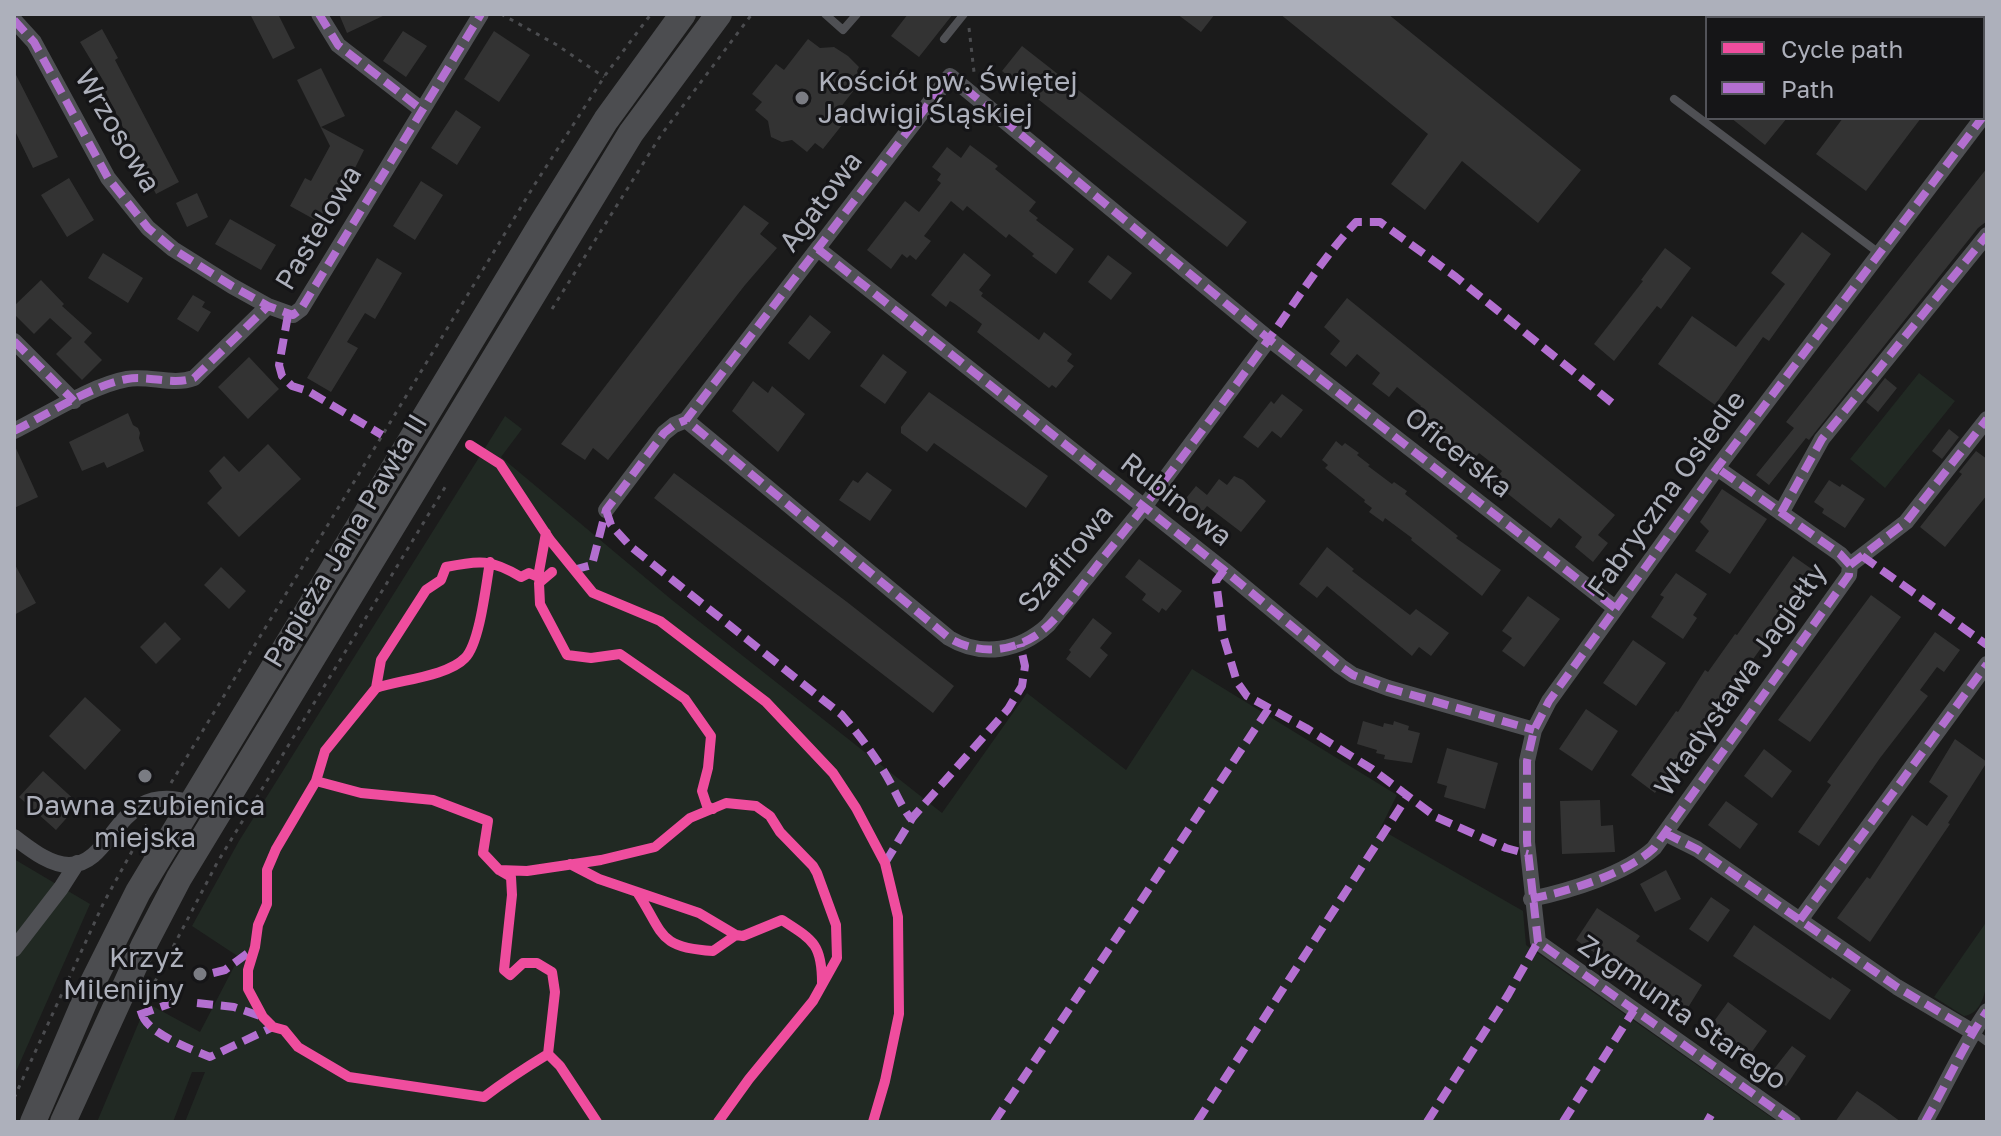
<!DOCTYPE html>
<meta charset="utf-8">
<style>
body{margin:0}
#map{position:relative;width:2001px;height:1136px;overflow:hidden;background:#1b1b1b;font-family:"Golos Text",sans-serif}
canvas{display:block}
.frame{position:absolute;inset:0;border:16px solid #adb0bb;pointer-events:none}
.legend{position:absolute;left:1705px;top:16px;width:280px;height:104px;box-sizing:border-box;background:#151517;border:2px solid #525359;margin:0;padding:10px 14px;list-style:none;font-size:24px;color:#adb0bb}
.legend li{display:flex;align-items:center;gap:16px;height:40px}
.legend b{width:40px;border:2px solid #525359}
</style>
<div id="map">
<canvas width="2001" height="1136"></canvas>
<div class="frame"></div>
<ul class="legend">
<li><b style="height:10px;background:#ef4d9e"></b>Cycle path</li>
<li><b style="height:10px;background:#b36fd0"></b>Path</li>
</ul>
</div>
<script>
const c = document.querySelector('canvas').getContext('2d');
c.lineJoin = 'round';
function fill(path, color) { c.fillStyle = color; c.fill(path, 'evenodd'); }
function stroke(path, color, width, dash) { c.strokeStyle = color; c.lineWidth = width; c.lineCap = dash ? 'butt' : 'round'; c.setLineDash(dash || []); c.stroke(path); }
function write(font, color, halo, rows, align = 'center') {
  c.font = font + ' "Golos Text",sans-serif'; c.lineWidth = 6; c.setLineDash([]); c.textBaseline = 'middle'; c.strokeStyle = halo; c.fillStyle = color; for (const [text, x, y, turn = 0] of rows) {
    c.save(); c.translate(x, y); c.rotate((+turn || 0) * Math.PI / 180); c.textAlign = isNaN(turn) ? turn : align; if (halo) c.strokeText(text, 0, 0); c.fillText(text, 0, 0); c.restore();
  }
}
fill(new Path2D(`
 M1919 373 1955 401 1885 488 1850 459Z
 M505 416 522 429 501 457 672 600 942 813 1027 693 1126 770 1192 669 1397 795 1380 829 1523 911 1526 945 1775 1120 185 1122 205 1072H192L173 1122H97L147 1003 200 1032 239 957 192 926 239 841Z
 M14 859 90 904 14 1076Z
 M1987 921C1987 945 1996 1012 1964 1016L1934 997Z`), '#212923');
fill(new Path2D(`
 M250 14H278L295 48 273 59Z
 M339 14H387L347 33Z
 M908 14H953L919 57 891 36Z
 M1177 14H1215L1201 32Z
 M1280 14H1388L1581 170 1538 223 1462 161 1425 210 1391 184 1428 134Z
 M102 29 118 58 115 60 179 182 156 194 104 89 107 87 80 42Z
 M403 31 427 46 406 77 383 61Z
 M494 31 530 55 499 102 464 79Z
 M808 39 820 48 834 47 848 56 859 67 857 71 861 81 837 112 846 120 823 149 815 143 807 152 792 140 782 142 771 137 768 121 755 110 762 102 752 94 776 64 784 70Z
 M1022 46 1247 222 1227 247 1002 71Z
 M321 68 345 116 321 127 364 150 350 178 344 175 319 222 290 206 305 178 311 181 330 146 297 80Z
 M14 71 58 157 33 168 14 129Z
 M456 110 481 127 457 165 431 148Z
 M1731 118H1787L1765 145Z
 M1843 118H1921L1866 191 1816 154Z
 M970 145 998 166 995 169 1036 202 1029 211 1038 218 1036 220 1074 249 1056 274 1032 256 1034 254 1009 234 1006 238 967 206 963 211 951 201 924 236 931 241 916 260 910 255 907 258 902 254 891 269 867 250 905 201 919 212 941 183 937 180 941 174 932 167 947 147 961 158Z
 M1987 168V221L1978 228 1809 440 1806 438 1769 485 1756 475 1794 428 1786 422Z
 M69 178 94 220 67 237 41 195Z
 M421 181 443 195 415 240 393 226Z
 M197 193 208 217 187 227 176 203Z
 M744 205 769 223 760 234 777 248 745 285 608 460 593 448 585 460 561 444Z
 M230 219 276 245 261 270 215 244Z
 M1802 232 1831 254 1769 341 1763 337 1715 405 1658 364 1692 316 1736 347 1785 284 1771 273Z
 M1665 248 1691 268 1661 309 1657 306 1614 361 1594 344 1643 281 1641 280Z
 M103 253 143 278 128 303 88 278Z
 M964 253 991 275 979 290 983 293 981 296 1039 340 1044 332 1072 354 1067 361 1074 366 1056 388 1052 385 1049 388 977 332 982 324 955 304 950 301 946 307 931 295Z
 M1108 255 1132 273 1111 300 1088 282Z
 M377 258 402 273 375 319 365 313 347 342 358 348 331 392 307 378Z
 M41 280 64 304 62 306 92 333 84 342 102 360 82 380 56 354 72 338 50 318 34 334 14 314V306Z
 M193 295 205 302 202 307 211 312 198 332 177 319Z
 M1347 298 1615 515 1598 535 1608 543 1593 562 1575 547 1582 537 1559 518 1551 528 1542 521 1493 482 1502 471 1479 453 1470 464 1459 455 1413 417 1421 406 1397 387 1389 397 1372 384 1380 373 1357 354 1346 367 1330 354 1340 341 1324 327Z
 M810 315 831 332 809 360 788 343Z
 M883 354 907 372 885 404 860 386Z
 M249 357 279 389 248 419 218 387Z
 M1885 378 1897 388 1878 412 1866 402Z
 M753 381 768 393 772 386 805 414 778 452 732 411Z
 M929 392 1048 476 1026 508 934 443 927 452 901 433V427Z
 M1282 394 1303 410 1281 438 1272 431 1258 448 1243 437 1271 401 1274 404Z
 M128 413 133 425 138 428 140 433 139 438 144 451 107 468 104 462 82 471 69 442Z
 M1949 429 1959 437 1942 459 1932 451Z
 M1336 441 1342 446 1345 443 1359 453 1357 455 1370 465 1368 466 1392 484 1394 482 1407 491 1405 494 1458 536 1456 538 1501 570 1482 596 1411 540 1412 538 1385 518 1383 522 1369 512 1372 508 1364 502 1365 500 1325 468 1328 465 1322 460Z
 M14 444 38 497 14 508Z
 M268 444 301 479 239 537 207 503 222 488 209 471 224 456 239 472Z
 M1976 451 1987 459V495L1945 547 1920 527 1962 474 1959 472Z
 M867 472 892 490 870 521 839 500 853 480 858 483Z
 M674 473 847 602 954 686 933 713 654 498Z
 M1234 476 1243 480 1266 501 1241 532 1207 506 1200 515 1183 502 1196 486 1207 495 1219 479 1227 485Z
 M1829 480 1840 487 1842 484 1865 499 1845 528 1822 513 1824 509 1814 502Z
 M1722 489 1767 519 1730 574 1695 551 1709 531 1700 522Z
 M1327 547 1354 569 1352 571 1410 615 1416 609 1449 633 1431 656 1419 647 1412 656 1327 586 1317 598 1299 584Z
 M1793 556 1816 572 1743 673 1740 671 1655 793 1631 775 1676 711 1678 712 1705 670 1708 672 1735 634 1737 635Z
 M1139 559 1182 591 1166 611 1162 608 1159 613 1142 600 1146 594 1125 577Z
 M14 563 36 603 14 615Z
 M221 567 246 591 229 609 204 585Z
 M1676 573 1707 594 1693 615 1697 618 1683 639 1651 617 1664 597 1660 595Z
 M1871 595 1901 617 1810 742 1778 720Z
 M1528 596 1560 619 1524 667 1502 651 1512 638 1502 631Z
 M1093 618 1112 633 1100 648 1108 655 1090 678 1066 659 1071 652 1069 650Z
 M165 622 181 639 156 664 140 647Z
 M1935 632 1960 650 1944 672 1937 667 1920 690 1928 696 1880 758 1819 846 1798 832 1831 785 1827 782Z
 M1633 640 1666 663 1636 706 1603 683Z
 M85 697 121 730 85 770 49 736Z
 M1586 709 1618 731 1592 771 1559 749Z
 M1363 721 1383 727 1384 723 1393 725 1394 721 1409 726 1408 730 1420 733 1412 763 1384 759 1385 755 1376 753 1377 750 1357 744Z
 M1955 739 1987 762 1948 823 1950 824 1870 942 1837 918 1867 877 1870 879 1912 815 1927 826 1948 796 1929 782Z
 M1447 748 1498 763 1485 809 1444 797 1447 786 1437 783Z
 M1764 749 1792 771 1772 798 1744 776Z
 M43 771 79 804 56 830 19 797Z
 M1600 800 1601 826 1613 825 1615 852 1562 854 1560 801Z
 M1726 801 1758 824 1740 849 1708 825Z
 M1666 870 1681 899 1655 912 1640 884Z
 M1711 897 1730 910 1708 942 1689 929Z
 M1597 908 1640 936 1636 941 1702 985 1684 1014 1576 940Z
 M1754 925 1831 979 1832 977 1851 990 1830 1020 1733 956Z
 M1728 1002 1767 1031 1746 1060 1707 1031Z
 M1792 1046 1806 1056 1786 1086 1770 1074Z
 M1857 1091 1878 1105 1901 1122H1835Z`), '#333');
stroke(new Path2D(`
 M501 14 557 45 604 77
 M969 28 974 72
 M552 309 661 135 752 14
 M171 783 535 184 606 74 651 14
 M154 983 179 994
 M150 991 217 863 447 484
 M14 1098 104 902 147 824`), '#4b4c4f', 3, [4, 6]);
stroke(new Path2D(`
 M825 14 843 30 857 14
 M1785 18 1788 14
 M944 39 964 14
 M1674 99 1879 253
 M1973 1032 1987 1042`), '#4f5054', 8);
stroke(new Path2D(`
 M319 14 338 45 422 110
 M14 20 34 42 108 178 148 228 173 249 232 286 268 306 293 315 301 309 481 14
 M818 249 1224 570 1340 666 1353 675 1388 688 1534 730
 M1269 339 1144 507 1048 625C1020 651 982 658 949 638L686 420 950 76 1269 339 1615 608
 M14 341 74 401
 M14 431C46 415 93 385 127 379 149 375 173 386 194 378L268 306
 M606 510 664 433 674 425 686 420
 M1781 513 1822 439 1987 235
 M1850 565 1906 522 1987 419
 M1665 833 1697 849 1897 987 1973 1032
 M14 837C29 848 49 865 69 865 116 864 116 779 191 803
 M1531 899C1569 891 1626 874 1654 848L1849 575 1850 565 1840 554 1717 468
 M1800 920 1987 664
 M14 949 61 888 77 863
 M1793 1122 1538 942 1527 842V761L1534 730 1549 701 1717 468 1982 118
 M1925 1122C1946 1085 1963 1046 1987 1011`), '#4f5054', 16);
stroke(new Path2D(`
 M33 1122 92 984 138 892 542 223 606 120 683 14
 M63 1122 144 945 179 878 631 133 719 14`), '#4c4d50', 26);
stroke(new Path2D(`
 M319 14 338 45 422 110
 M14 20 34 42 108 178 148 228 173 249 232 286 268 306 293 315 301 309 481 14
 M818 249 1224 570 1340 666 1353 675 1388 688 1534 730
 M288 315 279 365 282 376 292 386 308 391 382 435
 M14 341 74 401
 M14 431C46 415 93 385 127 379 149 375 173 386 194 378L268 306
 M606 510 611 525 630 546 842 715C860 736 877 758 890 782 897 795 902 808 912 820
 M1781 513 1822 439 1987 235
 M1862 556 1987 645
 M1850 565 1906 522 1987 419
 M573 570 592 565 606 510 664 433 674 425 686 420
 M1224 570 1216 581 1223 635 1237 682 1247 696 1306 728 1372 769 1436 817 1506 848 1528 854
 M1615 608 1269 339 950 76 686 420 949 638C976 654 1008 653 1035 636 1058 622 1088 576 1106 554 1163 484 1217 412 1268 340 1297 300 1322 259 1356 222H1380L1456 277 1616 406
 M1665 833 1697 849 1897 987 1973 1032
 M885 863 913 817 1008 709 1022 686 1025 666 1020 644
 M1531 899C1569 891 1626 874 1654 848L1849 575 1850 565 1840 554 1717 468
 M1800 920 1987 664
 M213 973 225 970 252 950
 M197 1003 234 1007 263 1017
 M142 1013C144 1032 193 1050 210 1057L273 1027
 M138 1015 172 1003
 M994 1122 1269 708
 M1197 1122 1407 797
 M1427 1122 1508 995 1538 942
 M1563 1122 1634 1010
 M1707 1122 1711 1115
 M1793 1122 1538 942 1527 842V761L1534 730 1549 701 1717 468 1982 118
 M1925 1122C1946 1085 1963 1046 1987 1011`), '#b36fd0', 8, [16, 8]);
stroke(new Path2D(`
 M470 445 500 464 550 540 593 593 660 621 766 702 833 773 856 808 885 863 898 917 899 1014 885 1081 873 1122
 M546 533 538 577 529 573 521 577C491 559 479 560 446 567L441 580 426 590 381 660 376 688 325 751 316 781 276 849 267 870V904L258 925 255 947 248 970V989L263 1017 273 1027 284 1030 298 1047 349 1077 484 1097C505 1081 525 1068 548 1054L560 1066 597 1122
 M552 572 539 583 540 604 567 655 591 658 620 654 685 699 711 736 708 768 702 791 707 806 713 809
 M376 688C400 680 448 676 465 658 480 643 486 584 490 562
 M316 781 361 793 433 800 488 821 483 853 499 870 511 877 512 895 504 970 510 975 523 963H537L552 972 555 992 548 1054
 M570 864 599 879 699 913 736 935 743 936 782 920C813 940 822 944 822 983
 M499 870 527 871 601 860 655 847 690 818 726 803 756 806 770 816 780 832 813 866 817 873 836 925 837 958 813 1001 749 1079 718 1122
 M637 892C664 933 657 948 713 951L736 935`), '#ef4d9e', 10);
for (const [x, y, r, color] of [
 [802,98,8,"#7a7c83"],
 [145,776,8,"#7a7c83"],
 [200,974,8,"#7a7c83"]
]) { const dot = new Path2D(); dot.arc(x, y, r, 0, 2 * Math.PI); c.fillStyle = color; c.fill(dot); stroke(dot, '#151517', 3); }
write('28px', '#adb0bb', '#151517', [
 ["Kościół pw. Świętej",818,82],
 ["Jadwigi Śląskiej",818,114],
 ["Dawna szubienica",145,806,"center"],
 ["miejska",145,838,"center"],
 ["Krzyż",184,958,"right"],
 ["Milenijny",184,990,"right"]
], 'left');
write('28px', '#adb0bb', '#151517', [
 ["Wrzosowa",117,131,59],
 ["Agatowa",821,202,-53],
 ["Pastelowa",319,228,-59],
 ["Oficerska",1458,453,38],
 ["Fabryczna Osiedle",1667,494,-54],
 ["Rubinowa",1176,500,38],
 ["Papieża Jana Pawła II",346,541,-59],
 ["Szafirowa",1066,559,-50],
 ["Władysława Jagiełły",1741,680,-55],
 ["Zygmunta Starego",1682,1013,35]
]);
</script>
